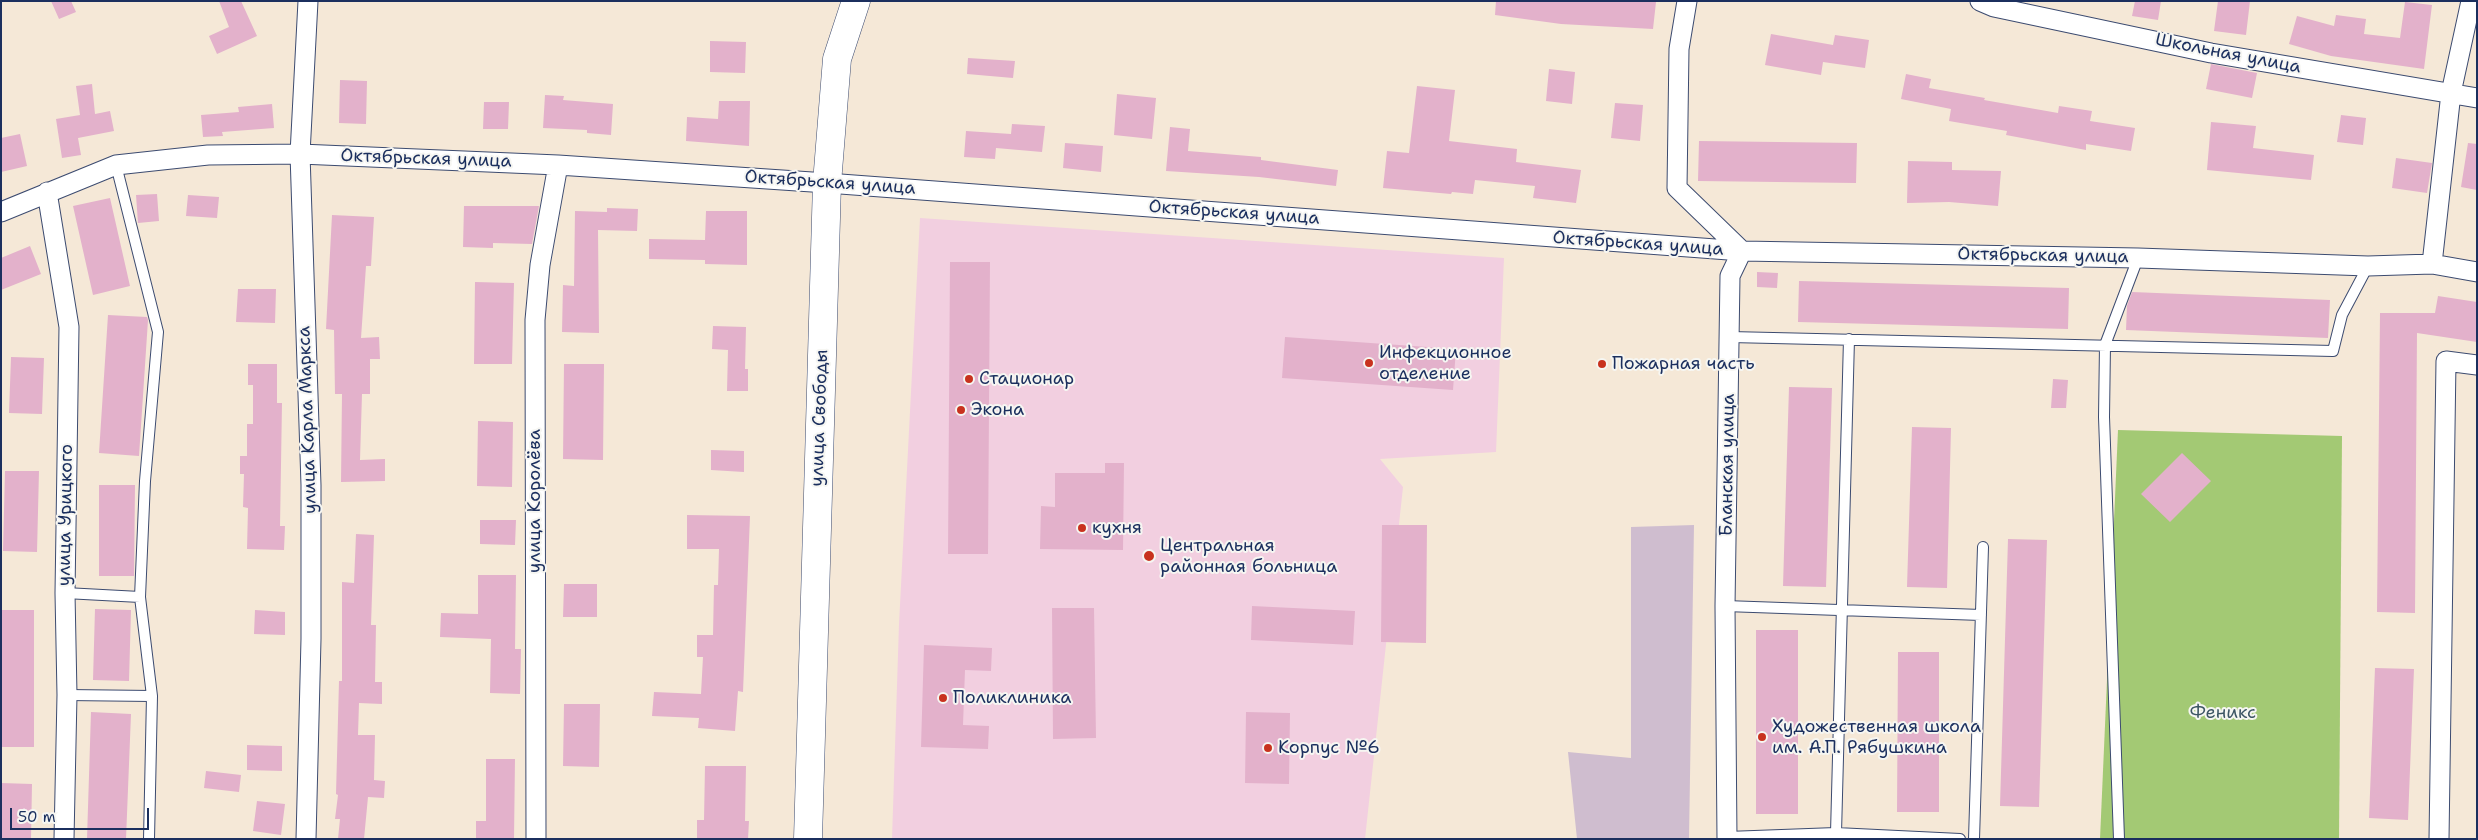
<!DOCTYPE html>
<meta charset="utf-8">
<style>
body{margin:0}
#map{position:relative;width:2478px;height:840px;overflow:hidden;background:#f5e8d7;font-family:"Shantell Sans",sans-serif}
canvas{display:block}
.frame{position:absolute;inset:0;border:2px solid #1b2f5e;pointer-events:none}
.scale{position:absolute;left:10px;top:808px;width:139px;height:22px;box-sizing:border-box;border:2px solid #1b2f5e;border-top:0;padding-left:6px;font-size:15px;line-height:18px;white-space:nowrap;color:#1b2f5e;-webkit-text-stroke:4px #f6f6f2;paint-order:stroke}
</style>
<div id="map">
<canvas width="2478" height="840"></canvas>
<div class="frame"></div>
<div class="scale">50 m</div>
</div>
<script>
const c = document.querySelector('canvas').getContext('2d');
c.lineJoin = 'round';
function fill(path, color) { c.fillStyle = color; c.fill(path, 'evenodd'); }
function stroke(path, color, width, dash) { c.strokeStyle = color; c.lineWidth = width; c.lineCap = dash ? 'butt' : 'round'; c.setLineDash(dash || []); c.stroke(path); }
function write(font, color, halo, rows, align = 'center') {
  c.font = font + ' "Shantell Sans",sans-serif'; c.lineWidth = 4; c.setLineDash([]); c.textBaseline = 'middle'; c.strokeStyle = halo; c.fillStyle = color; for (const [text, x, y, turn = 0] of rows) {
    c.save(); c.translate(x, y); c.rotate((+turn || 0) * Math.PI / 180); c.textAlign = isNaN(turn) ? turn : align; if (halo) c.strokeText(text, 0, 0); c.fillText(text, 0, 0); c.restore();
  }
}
fill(new Path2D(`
 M920 218 1504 258 1496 452 1380 459 1403 487 1365 839H892L899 624Z`), '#f2cfe0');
fill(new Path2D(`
 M1694 525 1689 839H1577L1568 752 1631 758V527Z`), '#cfbdcf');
fill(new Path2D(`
 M2118 430 2342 436 2339 839H2100Z`), '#a3c974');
fill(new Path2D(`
 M51 1H71L76 12 59 19Z
 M219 1H241L257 36 217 54 209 36 229 27Z
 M1496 1 1656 2 1653 29 1561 24 1495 15Z
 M2135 1H2161L2158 20 2132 16Z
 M2218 1H2250L2246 35 2214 31Z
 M2405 2 2432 5 2424 69 2331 56 2289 44 2297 16 2334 26 2336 15 2366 19 2364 34 2400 38Z
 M1771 34 1833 45 1835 35 1869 40 1865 68 1823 62 1821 75 1765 65Z
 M710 41 746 42 745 73 710 72Z
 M968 58 1015 61 1013 78 967 74Z
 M2211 64 2257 73 2252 98 2206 89Z
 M1549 69 1575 72 1572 104 1546 101Z
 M1906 74 1931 79 1929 88 1985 98 1984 100 2058 113 2059 106 2092 111 2090 121 2135 128 2131 151 2086 144V150L2006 135 2007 131 1949 121 1951 109 1901 99Z
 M340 80 367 81 366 124 339 123Z
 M92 84 95 114 110 111 114 131 78 138 81 155 62 158 56 119 80 115 76 86Z
 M1417 86 1455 90 1449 141 1517 149 1516 162 1581 170 1576 203 1533 198 1535 186 1475 180 1473 194 1452 192 1451 194 1383 188 1387 151 1409 153Z
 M1117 94 1156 98 1152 139 1114 135Z
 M545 95 564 96 563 100 613 104 611 135 587 133V130L543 128Z
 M719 101H750L749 146 686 141 687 117 718 119Z
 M484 102H509L508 129H483Z
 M1615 103 1643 105 1640 141 1611 138Z
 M272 104 274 128 222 132 223 136 203 137 201 115 239 112 238 107Z
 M2341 115 2366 118 2363 145 2337 142Z
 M2211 122 2256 126 2253 148 2314 155 2311 180 2207 170Z
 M1012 124 1045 126 1042 152 996 148 995 159 964 157 966 131 1011 134Z
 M1170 127 1190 129 1188 151 1261 157V160L1338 170 1336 186 1259 177 1166 171Z
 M20 134 27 166 1 172V138Z
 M1699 141 1857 143 1856 183 1698 181Z
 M1065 143 1103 146 1101 172 1063 168Z
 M2468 143 2477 144V190L2461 187Z
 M2396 158 2432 163 2427 193 2392 188Z
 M1908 161 1952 162V170L2001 171 1998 206 1949 202 1907 203Z
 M157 194 159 221 138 223 136 195Z
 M188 195 219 197 217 218 186 216Z
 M110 198 130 286 93 295 73 206Z
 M464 206H539L532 244 493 243V248L463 247Z
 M607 208 638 209 637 231 598 230 599 333 562 332 563 285 574 286 575 211 607 212Z
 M706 211H747V265L705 264V260L649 259V239L705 240Z
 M332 215 374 217 371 266H366L361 338 379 337 380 359H370V394H362L360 460 385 459V481L341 482 342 394H335L334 330 326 329Z
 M30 246 41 274 1 290V258Z
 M950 262H990L988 554H948Z
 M1757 272 1778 273 1777 288 1757 287Z
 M1799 281 2069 288 2068 329 1798 322Z
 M475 282 514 283 512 364H474Z
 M238 289H276L275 323 236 322Z
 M2132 292 2330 300 2328 338 2126 330 2127 306Z
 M2438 296 2477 302V342L2417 333 2415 613 2377 612 2380 313H2435Z
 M108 315 147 317 148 320 139 456 99 453Z
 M713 326 746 327 745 369H748V391H727L728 350 712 349Z
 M1285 337 1456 349 1453 390 1282 378Z
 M11 357 44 358 42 414 9 413Z
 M248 364H277V403H282L280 526H285L284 550 247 549 248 508 243 507 244 474H240V456H247V424H253V385H248Z
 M564 364H604L603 460 563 459Z
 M2053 379 2068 380 2066 408H2051Z
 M1789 387 1832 388 1826 587 1783 586Z
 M478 421 513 422 512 487 477 486Z
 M1912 427 1951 428 1947 588 1907 587Z
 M711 450 744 451V472L711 470Z
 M2182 453 2211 481 2170 522 2141 494Z
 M1105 463H1124L1123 550 1040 549 1041 506 1055 507V473H1105Z
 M5 471H39L37 552 3 551Z
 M99 485H135L134 576H99Z
 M687 515 750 516 743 692 738 691 735 731 698 728 699 718 652 716 654 692 701 694 703 657H697V635H713L714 585H718L719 549H687Z
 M480 520H516L515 545 480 544Z
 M1382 525H1427L1426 643 1381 642Z
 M356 534 374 535 371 625H376L375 682H382V704L359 703 358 735H375L374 780 385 781 384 798 368 797 364 839H338L340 819H335L338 795 336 794 339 681H342V582L354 583Z
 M2008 539 2047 540 2039 807 2000 806Z
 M478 575H516L515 649H521L520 694 490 693 491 639 440 637 441 613 478 614Z
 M564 584H597V617H563Z
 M1252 606 1355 611 1353 645 1251 640Z
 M1052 608H1094L1096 738 1053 739Z
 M95 609 131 610 129 681 93 680Z
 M1 610H34V747H1Z
 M255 610 285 612V635L254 634Z
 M1756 630H1798V814H1756Z
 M924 645 992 648 991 671 965 670 963 725 989 726 988 749 921 747Z
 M1898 652H1939V812H1897Z
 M2375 668 2414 669 2408 820 2369 818Z
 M564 704H600L599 767 563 766Z
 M91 712 131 714 126 839H87Z
 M1246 712 1290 713 1289 784 1245 783Z
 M247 745 282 746V771L247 770Z
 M486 759H515L514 839H476V821H486Z
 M705 766H746L745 821H749L748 839H697V820H704Z
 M206 771 241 775 239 792 204 788Z
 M1 783 32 784 31 839H1Z
 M257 801 285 804 281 835 253 831Z`), '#e3b1cb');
const lane = new Path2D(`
 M1730 337 2333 351 2342 315 2368 266
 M65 593 140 597 145 481 158 332 116 165
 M1725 606 1981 615
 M67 695 152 696 140 597
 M1836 833 1849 339
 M1727 837 1836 833 1960 839
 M149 839 152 696
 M1974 839 1983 547
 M2119 839 2104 417 2105 345 2138 258`);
const street = new Path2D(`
 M1687 1 1679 49 1677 188 1742 251 1730 276 1725 606 1727 839
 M1980 1 1994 7 2211 53 2477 98
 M47 192 69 327 65 593 67 695 64 839
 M1 212 116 165 208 155 300 154 558 165 827 183 1742 251 2138 258 2368 266 2432 264 2477 272
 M2432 264 2451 93 2471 1
 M306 839 311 639V485L300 154 308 1
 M536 839 535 320 540 265 558 165
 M2439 839 2446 361 2477 365`);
const secondary = new Path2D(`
 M808 839 827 183 837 59 856 1`);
stroke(lane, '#3c4b70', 12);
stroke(street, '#3c4b70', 21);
stroke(secondary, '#3c4b70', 29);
stroke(lane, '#fff', 10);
stroke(street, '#fff', 19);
stroke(secondary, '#fff', 28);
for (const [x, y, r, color] of [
 [1369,363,5,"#c8321e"],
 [1602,364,5,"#c8321e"],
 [969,379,5,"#c8321e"],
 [961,410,5,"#c8321e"],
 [1082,528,5,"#c8321e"],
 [1149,556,6,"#c8321e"],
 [943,698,5,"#c8321e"],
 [1762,737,5,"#c8321e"],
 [1268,748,5,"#c8321e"]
]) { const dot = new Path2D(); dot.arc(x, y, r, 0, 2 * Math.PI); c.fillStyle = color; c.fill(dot); stroke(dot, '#f6f6f2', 2); }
write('18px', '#1b2f5e', '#f6f6f2', [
 ["Школьная улица",2228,54,11],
 ["Октябрьская улица",426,159,2],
 ["Октябрьская улица",830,183,4],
 ["Октябрьская улица",1234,213,4],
 ["Октябрьская улица",1638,244,4],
 ["Октябрьская улица",2043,256,1],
 ["улица Свободы",820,418,-88],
 ["улица Карла Маркса",308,420,-92],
 ["Бланская улица",1728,465,-89],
 ["улица Королёва",535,501,-90],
 ["улица Урицкого",66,515,-89]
]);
write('18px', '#1b2f5e', '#f6f6f2', [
 ["Инфекционное",1379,353],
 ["отделение",1379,374],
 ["Пожарная часть",1612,364],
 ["Стационар",979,379],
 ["Экона",971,410],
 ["кухня",1092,528],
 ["Центральная",1160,546],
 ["районная больница",1160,567],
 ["Поликлиника",953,698],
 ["Художественная школа",1772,727],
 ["им. А.П. Рябушкина",1772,748],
 ["Корпус №6",1278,748]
], 'left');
write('18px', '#3d5664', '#f6f6f2', [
 ["Феникс",2223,713]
]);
</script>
